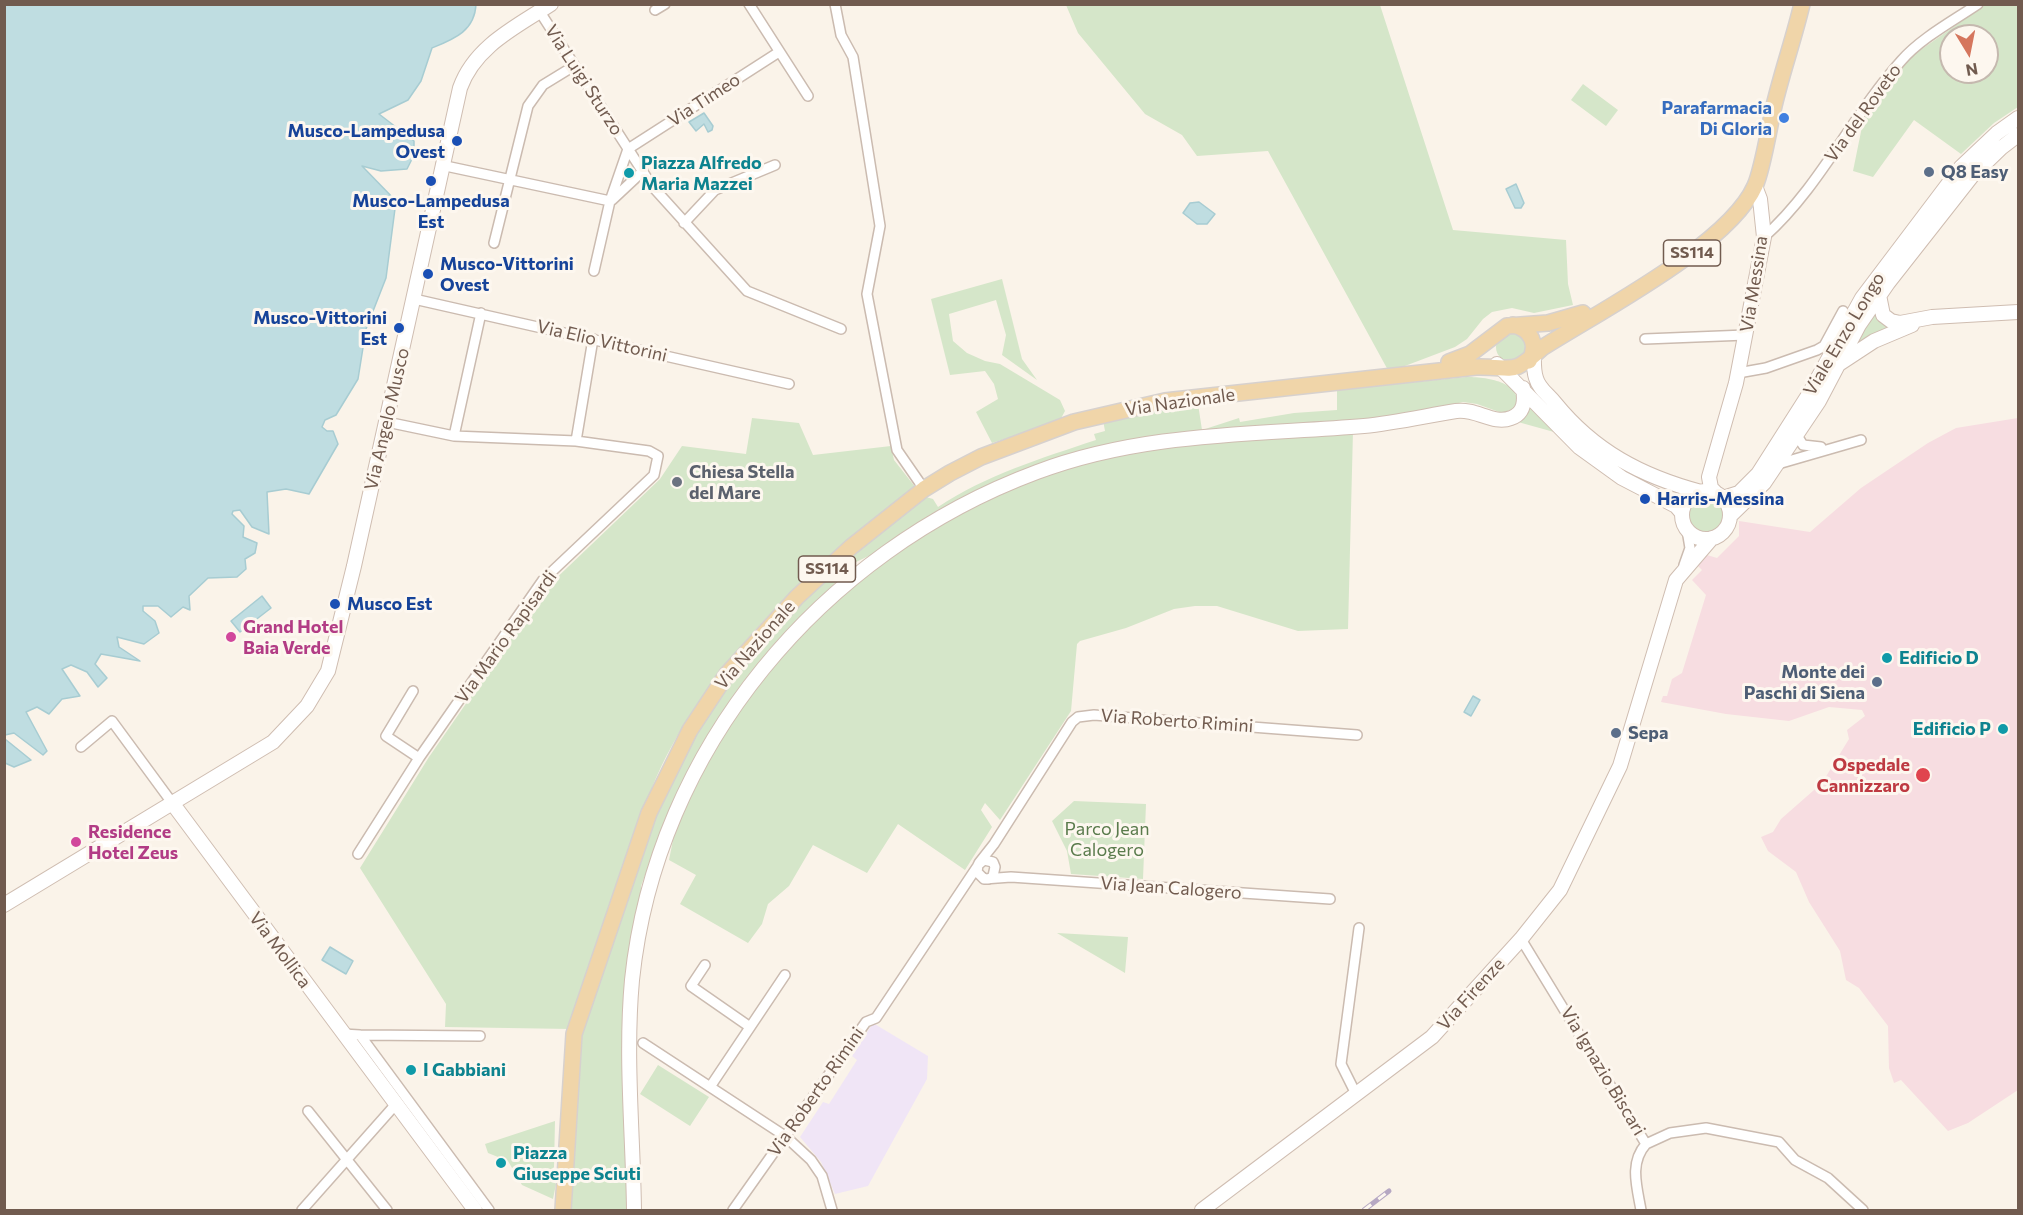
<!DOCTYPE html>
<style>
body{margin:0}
#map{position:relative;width:2023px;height:1215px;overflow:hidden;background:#faf3e9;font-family:Commissioner,sans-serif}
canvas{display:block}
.frame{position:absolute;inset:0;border:6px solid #715b4f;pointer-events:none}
.north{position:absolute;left:1939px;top:24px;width:60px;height:60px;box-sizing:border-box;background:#fdf7ef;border:2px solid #c5b9af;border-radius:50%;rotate:170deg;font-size:16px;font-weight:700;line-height:24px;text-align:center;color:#715b4f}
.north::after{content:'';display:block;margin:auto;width:21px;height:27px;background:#d5765d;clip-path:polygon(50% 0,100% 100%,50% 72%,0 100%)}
</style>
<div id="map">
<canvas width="2023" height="1215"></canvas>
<div class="frame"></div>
<div class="north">N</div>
</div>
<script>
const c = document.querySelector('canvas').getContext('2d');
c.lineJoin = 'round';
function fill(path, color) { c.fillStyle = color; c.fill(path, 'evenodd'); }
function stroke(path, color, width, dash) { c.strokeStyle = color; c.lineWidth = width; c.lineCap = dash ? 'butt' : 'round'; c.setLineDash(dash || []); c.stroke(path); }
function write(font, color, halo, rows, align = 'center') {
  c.font = font + ' Commissioner,sans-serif'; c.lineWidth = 6; c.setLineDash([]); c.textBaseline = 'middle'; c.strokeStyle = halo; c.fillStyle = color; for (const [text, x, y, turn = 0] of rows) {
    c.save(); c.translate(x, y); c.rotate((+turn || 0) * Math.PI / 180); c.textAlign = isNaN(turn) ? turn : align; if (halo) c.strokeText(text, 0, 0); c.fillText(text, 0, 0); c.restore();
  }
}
fill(new Path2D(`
 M873 1023 928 1056 927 1079 868 1186 835 1194 821 1162 800 1137 823 1102 829 1104 857 1060 852 1056Z`), '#f0e5f6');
fill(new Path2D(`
 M2018 418V1090L1968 1123 1948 1131 1901 1080 1894 1083 1889 1068 1888 1026 1859 988 1846 980 1840 951 1809 902 1796 872 1768 851 1761 837 1773 832 1781 819 1822 783 1849 739 1847 730 1865 716 1862 710 1829 707 1789 721 1726 714 1661 702 1663 696H1667L1672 679 1682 673 1706 595 1692 580 1702 570 1697 565 1707 555 1717 558 1739 536V521L1810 532 1861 488 1928 443 1956 428Z`), '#f7dde1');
fill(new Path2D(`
 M1066 5H1380L1453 230 1566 240 1568 284 1573 305 1534 313 1512 308 1492 312 1483 319 1467 339 1455 347 1389 372 1268 151 1197 156 1182 135 1145 114 1078 33Z
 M1985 5H2018V107L1994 123 1961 154 1914 120 1873 177 1853 171 1865 112 1909 58ZM1951 36H1987V72H1951Z
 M1583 84 1618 110 1606 126 1571 100Z
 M1002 279 1022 359 1037 380 1002 355 1006 335 996 300 949 314 953 341 967 353 985 361 1000 364 1060 400 1065 411 1059 422 992 443 976 412 998 399 994 384 985 371 950 375 931 299Z
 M1876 308 1896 326 1854 346Z
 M1496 347a15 15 0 1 1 30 0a15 15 0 1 1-30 0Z
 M1466 377C1485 377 1524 381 1516 408L1502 413 1477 404 1463 402 1413 414 1089 452 856 562 773 645 744 682 714 729 654 851 641 886 642 909 629 971V1210H571L581 1037 655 815 699 726 731 678 768 634 831 571 926 497 933 499 938 507C986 475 1042 458 1096 440L1094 434 1105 431 1103 420 1198 404 1202 430 1239 418 1240 422 1294 413 1337 410V390Z
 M1529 403 1554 431V432L1518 422Z
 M752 418 799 423 813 455 891 446 894 460 916 488C815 562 717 653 661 767 646 798 637 833 626 865 607 920 589 974 571 1029L445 1027 446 1004 360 868 429 757 546 588 660 479 682 446 746 454Z
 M1353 431 1348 629 1298 631 1217 606H1195L1174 609 1126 628 1080 641 1077 644 1071 711 1000 820 985 803 981 810 992 827 965 870 898 824 867 873 813 845 789 886 768 904 762 924 748 943 680 904 696 875 669 860 675 830 710 753 790 640 877 562 1012 484 1128 448Z
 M1689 515a17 17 0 1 1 34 0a17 17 0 1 1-34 0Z
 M1074 801 1146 804 1143 879 1071 874 1067 851 1052 821Z
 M1057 933 1128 937 1125 973Z
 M658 1065 709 1097 690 1126 640 1094Z
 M555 1121 554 1167 547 1176 556 1184 553 1199 522 1185 508 1161 488 1153 485 1144Z`), '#d5e6c9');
const water = new Path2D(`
 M476 4C475 31 454 39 432 48L421 81 408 100 379 114 414 141V155L407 169 381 171 362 166 396 201 386 278 366 329 358 379 336 415 325 420 322 427 327 431H333L338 444 309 494 286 489 267 492 269 534 252 527 240 510 233 511 232 514 244 526 243 537 257 543 255 553 245 559 246 569 237 577 208 578 189 596 190 610 183 607 171 617 158 606H143V611L155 621 159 633 144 644 117 637 119 647 140 661 101 654 95 664 107 678 98 687 87 672 71 665 62 669 80 696 62 699 49 714 37 707 26 712 47 751 43 755 14 733 5 735V5Z
 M704 113 713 126 712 130 708 132 704 124 696 131 689 122Z
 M1516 184 1524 203 1521 208H1515L1506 189Z
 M1199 202 1215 214 1207 224H1197L1183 213 1190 203Z
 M262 596 271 608 240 632 231 621Z
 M1473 696 1480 700 1471 716 1464 712Z
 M4 739H5L31 760 14 767 5 763Z
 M330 947 353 961 346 974 322 960Z`);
fill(water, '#bfdde1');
stroke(water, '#a7ccd2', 1.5);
const street = new Path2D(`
 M749 4 808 96
 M835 4 841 35 853 57 880 226 867 294 897 450 924 489
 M655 10 665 4
 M540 12 652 186 747 291 841 329
 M441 165 610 201 594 271
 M612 200 643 171
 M610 201 628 149 779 52
 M684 223 715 190 775 165
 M1764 237C1820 187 1851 117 1901 61 1921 38 1953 21 1978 4
 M494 243 528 106 543 85 574 66
 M414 299 789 384
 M1645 339 1746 335
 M1738 373 1766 368 1817 350 1824 346 1843 311
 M1796 434 1803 445 1821 447
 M454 436 481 313
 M576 441 593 339
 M1778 464 1861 440
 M1684 565 1690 548 1687 530
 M413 691 386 736 419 758
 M81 747 112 721 173 804
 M358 854 419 758 543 580 654 475 658 456 649 451 576 441 454 436 387 422
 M979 863 994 844 1072 722 1078 717 1094 715 1357 735
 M989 879 993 876 995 867 993 862 984 860 978 865 977 872 984 879 1011 877 1330 899
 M1521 939 1646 1144C1629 1163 1637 1187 1641 1210
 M705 965 691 986 750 1027
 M343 1034 360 1035 489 1210
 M360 1035 480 1036
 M643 1043 785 1136 811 1160 822 1176 832 1210
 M710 1087 785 975
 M1356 1094 1341 1064 1359 928
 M308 1111 387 1210
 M1646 1144 1670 1133 1706 1128 1779 1142 1795 1160 1828 1178 1863 1210
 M302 1210 396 1104
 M733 1210 866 1022 876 1018 977 867`);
const secondary = new Path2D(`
 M1879 295 1883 315 1891 321 1900 323 1932 317 2018 312
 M1534 350C1534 359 1533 369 1536 378 1539 389 1548 394 1555 403 1594 451 1641 476 1701 492
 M1497 364 1579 447 1622 478 1676 506 1682 513
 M1839 364 1874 341 1912 325
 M1682 515a24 24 0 1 1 48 0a24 24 0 1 1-48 0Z
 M1716 493 1711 488 1709 477 1736 383 1764 237 1760 199 1755 186
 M1723 498 1739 493 1758 474 1809 394 1862 298 1961 167 1997 133 2018 118
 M1730 516 1764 483 1819 401 1859 325 1888 283 1972 176 2001 148 2018 135
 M173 804 475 1210
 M4 905 273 742 307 706 328 671 354 566 460 88C475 46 516 27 551 4
 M634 1210C633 1134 625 1057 632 980 656 748 822 552 1037 472 1143 432 1253 435 1364 426 1395 423 1425 416 1456 411 1476 408 1493 425 1511 418 1525 413 1525 400 1523 388
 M1202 1210 1432 1037 1521 939 1560 890 1620 766 1676 580 1712 538`);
const primary = new Path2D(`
 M1513 325C1531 329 1539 345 1529 361
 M1449 362 1470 354 1507 326 1548 323 1583 313
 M563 1210 574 1034 649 813 690 730 727 674 797 597 851 547 924 489 950 473 981 457 1074 422 1165 401 1476 367C1515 366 1510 377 1542 348 1598 312 1729 245 1755 186 1763 168 1769 127 1774 106 1782 72 1794 38 1802 4`);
stroke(street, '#cbbbb0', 12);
stroke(secondary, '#cfbdb1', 16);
stroke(primary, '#d7d1ce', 18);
stroke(street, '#fff', 9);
stroke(secondary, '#fff', 14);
stroke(primary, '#f0d5a9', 15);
const rail = new Path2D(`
 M1364 1210 1389 1191`);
stroke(rail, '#b6a8c3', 5);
stroke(rail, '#fdf7ef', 3, [9]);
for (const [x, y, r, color] of [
 [1784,118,6,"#3f7fe0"],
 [457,141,6,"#1a4fb4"],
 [1929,172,6,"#5c6f8a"],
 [629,173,6,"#0f9aa8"],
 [431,181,6,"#1a4fb4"],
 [428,274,6,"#1a4fb4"],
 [399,328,6,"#1a4fb4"],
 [677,482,6,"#6b7280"],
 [1645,499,6,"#1a4fb4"],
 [335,604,6,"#1a4fb4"],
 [231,637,6,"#d1479c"],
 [1887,658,6,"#0f9aa8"],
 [1877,682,6,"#5c6f8a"],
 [2003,729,6,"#0f9aa8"],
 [1616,733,6,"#5c6f8a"],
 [1923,775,8,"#e0444e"],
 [76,842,6,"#d1479c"],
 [411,1070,6,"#0f9aa8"],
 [501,1163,6,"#0f9aa8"]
]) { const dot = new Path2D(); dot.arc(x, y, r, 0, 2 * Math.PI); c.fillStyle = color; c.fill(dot); stroke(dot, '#fdf7ef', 2); }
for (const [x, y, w] of [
 [1692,253,57],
 [827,569,57]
]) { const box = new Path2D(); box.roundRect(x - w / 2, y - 13, w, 26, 4.5); c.fillStyle = '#fdf7ef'; c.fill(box); stroke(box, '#715b4f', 1.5); }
write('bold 16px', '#715b4f', null, [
 ["SS114",1692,253],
 ["SS114",827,569]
]);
write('18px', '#715b4f', '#fdf7ef', [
 ["Via Luigi Sturzo",584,80,57],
 ["Via Timeo",704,100,-33],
 ["Via del Roveto",1863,113,-54],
 ["Via Messina",1754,284,-81],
 ["Viale Enzo Longo",1844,334,-59],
 ["Via Elio Vittorini",602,341,13],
 ["Via Nazionale",1180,402,-8],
 ["Via Angelo Musco",387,419,-77],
 ["Via Mario Rapisardi",506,637,-54],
 ["Via Nazionale",755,645,-49],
 ["Via Roberto Rimini",1177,721,4],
 ["Via Jean Calogero",1171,888,4],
 ["Via Mollica",280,950,53],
 ["Via Firenze",1471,994,-48],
 ["Via Ignazio Biscari",1603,1071,59],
 ["Via Roberto Rimini",816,1092,-55]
]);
write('bold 18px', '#366cbe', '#fdf7ef', [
 ["Parafarmacia",1772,108],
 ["Di Gloria",1772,129]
], 'right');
write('bold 18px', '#164399', '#fdf7ef', [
 ["Musco-Lampedusa",445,131,"right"],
 ["Ovest",445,152,"right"],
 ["Musco-Lampedusa",431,201,"center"],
 ["Est",431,222,"center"],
 ["Musco-Vittorini",440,264],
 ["Ovest",440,285],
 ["Musco-Vittorini",387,318,"right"],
 ["Est",387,339,"right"],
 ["Harris-Messina",1657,499],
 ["Musco Est",347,604]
], 'left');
write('bold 18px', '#0d838f', '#fdf7ef', [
 ["Piazza Alfredo",641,163],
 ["Maria Mazzei",641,184],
 ["Edificio D",1899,658],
 ["Edificio P",1991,729,"right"],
 ["I Gabbiani",423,1070],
 ["Piazza",513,1153],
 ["Giuseppe Sciuti",513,1174]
], 'left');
write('bold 18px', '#4e5e75', '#fdf7ef', [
 ["Q8 Easy",1941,172],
 ["Monte dei",1865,672,"right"],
 ["Paschi di Siena",1865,693,"right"],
 ["Sepa",1628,733]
], 'left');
write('bold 18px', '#5b616d', '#fdf7ef', [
 ["Chiesa Stella",689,472],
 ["del Mare",689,493]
], 'left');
write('bold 18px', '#b23c85', '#fdf7ef', [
 ["Grand Hotel",243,627],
 ["Baia Verde",243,648],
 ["Residence",88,832],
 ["Hotel Zeus",88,853]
], 'left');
write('bold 18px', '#be3a42', '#fdf7ef', [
 ["Ospedale",1910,765],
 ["Cannizzaro",1910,786]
], 'right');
write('18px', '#5a7b4c', '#fdf7ef', [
 ["Parco Jean",1107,829],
 ["Calogero",1107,850]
]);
</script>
